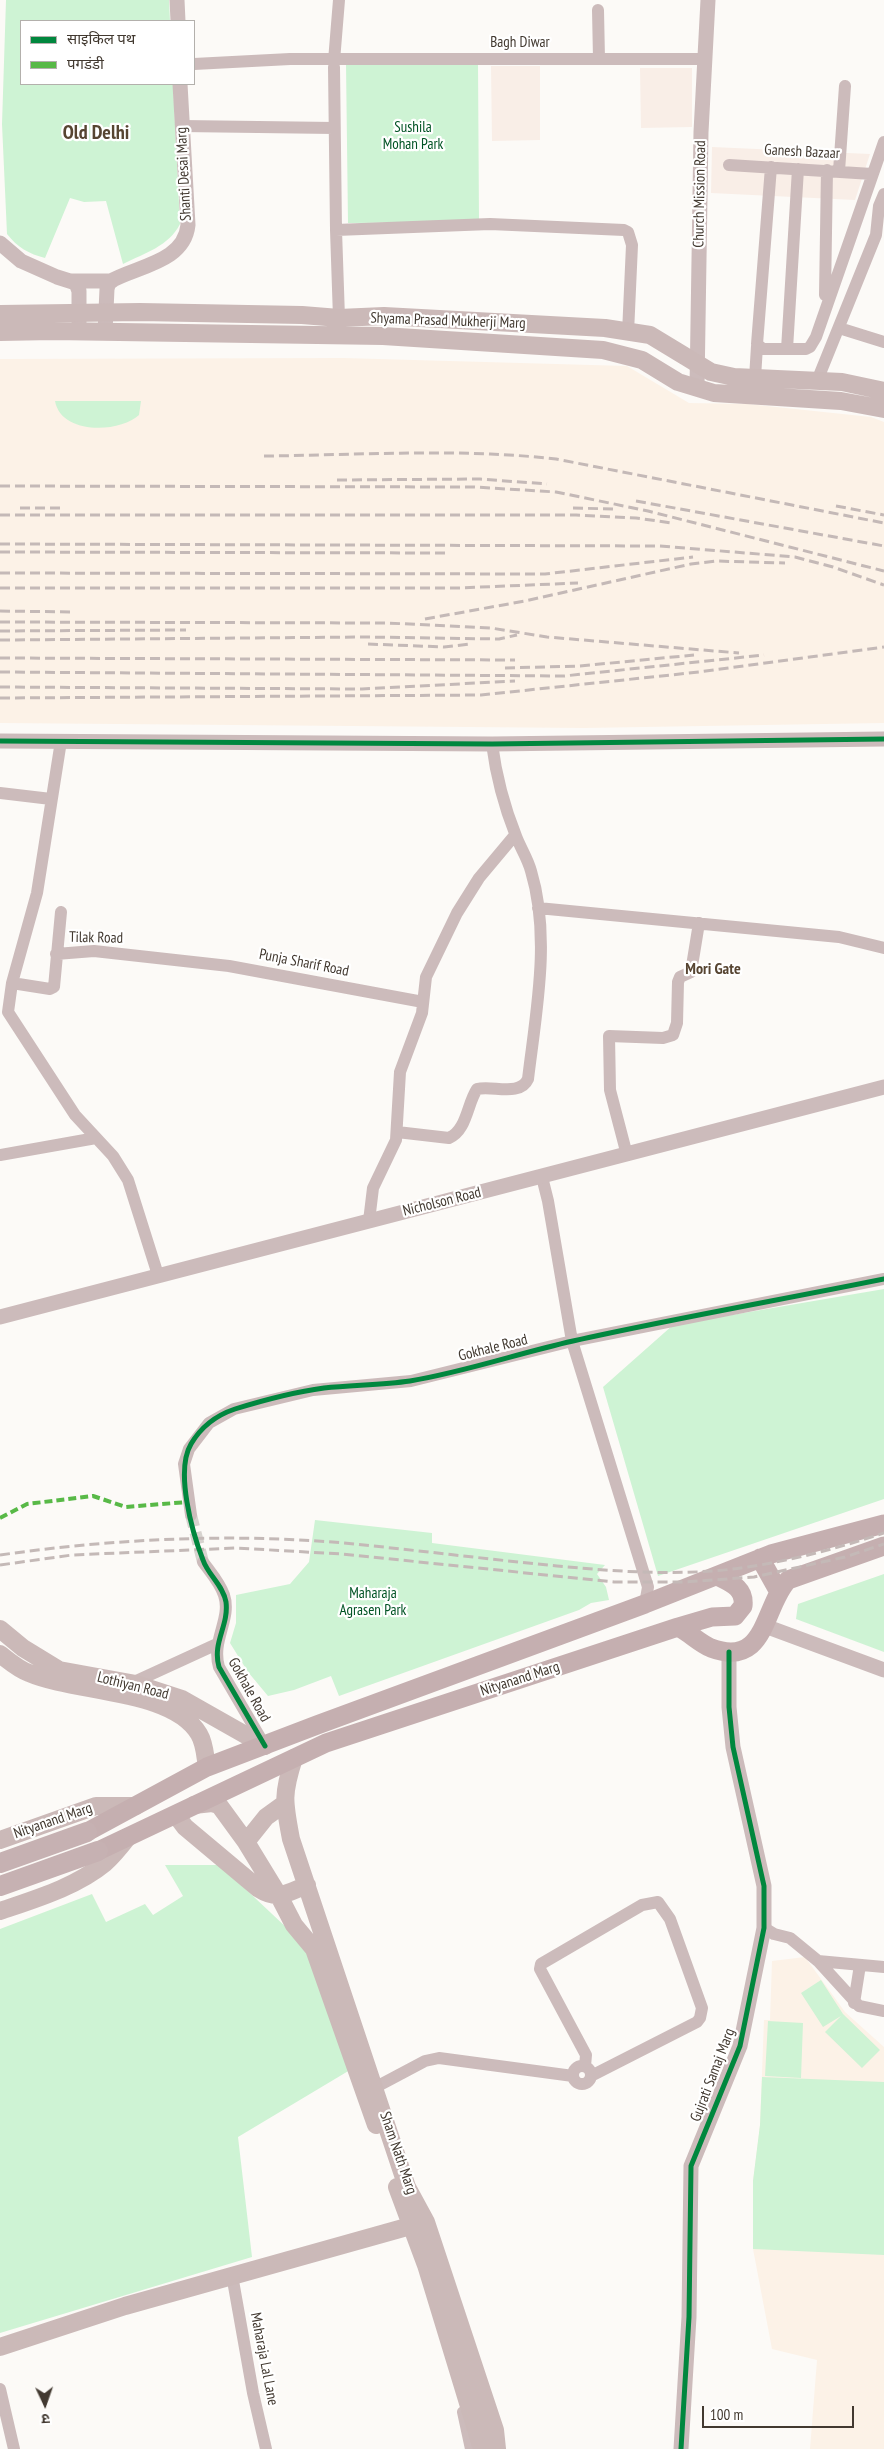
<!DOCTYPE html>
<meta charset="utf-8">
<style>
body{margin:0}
#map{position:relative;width:884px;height:2449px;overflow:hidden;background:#fcfaf7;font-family:"PT Sans Narrow","Noto Sans Devanagari",sans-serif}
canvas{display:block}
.legend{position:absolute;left:20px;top:20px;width:175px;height:65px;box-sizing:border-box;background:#fff;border:1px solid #b3b0ac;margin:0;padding:6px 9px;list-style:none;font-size:15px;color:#423930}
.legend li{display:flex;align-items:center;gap:10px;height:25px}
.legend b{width:25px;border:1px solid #b3b0ac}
.north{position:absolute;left:20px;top:2379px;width:50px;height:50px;-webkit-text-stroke:4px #fff;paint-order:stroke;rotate:177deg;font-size:14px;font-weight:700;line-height:20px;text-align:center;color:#423930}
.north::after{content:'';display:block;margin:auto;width:18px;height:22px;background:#423930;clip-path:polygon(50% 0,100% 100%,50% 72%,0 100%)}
.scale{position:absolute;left:702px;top:2406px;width:152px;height:22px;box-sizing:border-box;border:2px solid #423930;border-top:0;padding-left:6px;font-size:15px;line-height:18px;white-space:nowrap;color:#423930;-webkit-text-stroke:4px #fff;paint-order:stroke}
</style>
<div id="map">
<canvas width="884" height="2449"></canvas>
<ul class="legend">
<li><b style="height:6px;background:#00873e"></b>साइकिल पथ</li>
<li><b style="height:6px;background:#58b947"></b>पगडंडी</li>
</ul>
<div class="north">उ</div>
<div class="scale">100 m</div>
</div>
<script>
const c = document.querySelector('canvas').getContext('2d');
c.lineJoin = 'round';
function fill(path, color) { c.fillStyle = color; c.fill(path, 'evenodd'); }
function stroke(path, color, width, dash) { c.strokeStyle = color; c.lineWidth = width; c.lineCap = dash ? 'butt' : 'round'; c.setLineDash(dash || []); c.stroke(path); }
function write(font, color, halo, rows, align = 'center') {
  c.font = font + ' "PT Sans Narrow",sans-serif'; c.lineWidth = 4.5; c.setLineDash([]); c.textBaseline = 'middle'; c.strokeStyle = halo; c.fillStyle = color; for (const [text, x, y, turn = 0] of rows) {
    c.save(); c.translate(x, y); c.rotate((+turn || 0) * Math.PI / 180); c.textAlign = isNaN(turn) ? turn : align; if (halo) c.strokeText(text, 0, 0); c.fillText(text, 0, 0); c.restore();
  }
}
fill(new Path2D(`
 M491 66H540V140L492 141Z
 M640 68H692V127L641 128Z
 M712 147 870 154 855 200 711 193Z`), '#f9eee7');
fill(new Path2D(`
 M343 358 627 366 689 403 748 404 871 417 884 422V723L584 728 0 723V359Z
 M805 1957 845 2012 884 2047V2449H810L817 2360 772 2349 753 2249V2181L760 2125 764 2020H770L772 1961Z`), '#fcf2e7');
fill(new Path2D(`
 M6 0H169L170 21H21V84H173L180 224C169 246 145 253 123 264L106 201 84 202 70 198 45 258C29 254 17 247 7 234L2 124Z
 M478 63 479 222 348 223 346 64Z
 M55 401H141L139 415C120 433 61 435 55 401Z
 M884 1289V1499L658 1576 603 1387 673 1325Z
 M315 1520 432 1533V1543L605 1565 597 1574 606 1587 609 1600 591 1603 579 1610 339 1696 331 1676 294 1690 268 1696 248 1672 230 1643 236 1623V1595L290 1584 309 1562Z
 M884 1574V1652L796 1619 798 1604Z
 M165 1865H220L305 1945 350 2070 238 2137 252 2257 0 2333V1929L92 1894 106 1922 145 1904 153 1915 183 1896Z
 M821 1980 843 2014 880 2050 862 2068 825 2032 841 2016 823 2027 801 1993Z
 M768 2021 803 2023 801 2078 765 2076Z
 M762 2077 884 2082V2255L753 2249V2181L760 2125Z`), '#cef3d4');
stroke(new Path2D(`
 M191 1515 203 1562`), '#d7d3cf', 12, [12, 6]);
stroke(new Path2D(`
 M598 10 599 59
 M334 61 339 0
 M194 64 290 59H706
 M334 67 336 230 339 318
 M182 126 334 128
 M729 165 872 174
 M771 167 757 344 763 349H806L810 347 816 337 884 142
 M839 171 845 86
 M336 230 490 224 624 230 628 232 632 245 628 333
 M825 295 827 170
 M839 328 884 342
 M787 349 798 169
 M755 378 757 346
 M817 381 876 235 879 206 884 194
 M61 741 37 893 12 983 8 1012 75 1115 113 1156 128 1180 158 1275
 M0 793 51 799
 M538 908 839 937 884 948
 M56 954 94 951 229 966 423 1002
 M12 983 50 989 54 987 61 912
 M397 1132 449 1138C467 1130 467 1104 477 1089 492 1085 520 1097 528 1079 536 1012 551 937 531 871 528 859 520 847 516 836 504 806 496 775 492 744
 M0 1155 96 1138
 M627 1155 610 1090 609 1036 663 1038 673 1035 677 1023 678 982 680 977 691 972 699 923
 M542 1177 548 1201 572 1341 648 1587 645 1604
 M369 1221 373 1188 396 1140 400 1072 422 1013 426 977 457 913 479 878 515 835
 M191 1515 184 1464 189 1449 209 1423 234 1409 313 1390 411 1381 572 1341 884 1279
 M203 1562C211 1573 220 1583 224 1595 232 1619 211 1640 219 1667L265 1746
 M132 1683 217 1644
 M764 1928 774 1934 790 1938 818 1961 859 2006 884 2011
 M818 1961 884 1967
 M854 2003 860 1965
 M573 2075a9 9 0 1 1 18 0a9 9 0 1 1-18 0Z
 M585 2066 586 2055 540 1969 541 1964 642 1905 658 1902 670 1919 702 2008 700 2018 697 2022 591 2076
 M376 2087 425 2061 439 2058 573 2076
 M232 2275 253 2393 266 2449
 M0 2389 14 2449
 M463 2412 471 2449`), '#cbb', 12);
stroke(new Path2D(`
 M177 0 178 21
 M0 243 21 261 57 277 76 283 79 291V325
 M72 281H112
 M105 332 107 289 109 282C136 266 184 263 188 225L180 84
 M697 387 701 132 708 0
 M0 741 492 744 884 739
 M0 1317 884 1087
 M765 1626 884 1670
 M681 2449 689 2317 691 2166 740 2046 764 1928V1886L733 1747 729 1707V1652`), '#cbb', 15);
stroke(new Path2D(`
 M0 314 140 312 302 315 339 318 384 316 605 328 650 335 711 372 734 377 842 382 884 391
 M0 332 53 331 383 336 603 350 642 360 678 382 714 393 841 401 884 409
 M0 1629 23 1648 59 1670 136 1684 182 1699 265 1746
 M0 1654C9 1661 18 1669 29 1673 75 1693 173 1689 199 1734 205 1744 205 1756 207 1767
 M294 1758C282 1795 284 1802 291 1839L407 2187 426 2222 495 2430 497 2449
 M194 1805 212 1803 219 1805 246 1842 279 1896 294 1925 314 1949 376 2125
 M176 1815 185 1827 259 1889C278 1901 287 1893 307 1885
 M0 1840 96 1806H136
 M246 1842 266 1817 284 1804
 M0 1911C35 1899 76 1887 105 1863 113 1856 121 1846 128 1837
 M397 2187 426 2265 482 2449
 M0 2347 125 2306 421 2223`), '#cbb9b8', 18);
stroke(new Path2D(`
 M760 1558 779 1592
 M678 1627C690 1633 699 1643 711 1648 767 1669 763 1606 788 1580L884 1546
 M87 1832 207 1767 317 1725 645 1604 771 1554 884 1524
 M98 1851 326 1743 678 1627 712 1617 735 1616 743 1606C745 1588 731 1583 717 1576`), '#c5afb0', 19);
stroke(new Path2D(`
 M0 1863 87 1832
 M0 1886 98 1851`), '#c6b1b2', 20);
stroke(new Path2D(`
 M264 456C361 455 459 448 556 459L884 523
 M337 480 480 479 547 484
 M0 486 474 487 556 492 648 511 884 571
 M636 501 884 546
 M836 506 884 515
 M20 508H60
 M573 508 613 509
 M0 515H576L636 518 672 523
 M0 544 660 546 795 557 833 567 884 585
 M0 552 447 553
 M0 573 545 574 693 557
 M0 588H458L578 583
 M0 611 73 612
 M425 619 525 601 691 564 716 561 785 563
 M0 622 387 623 491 628 547 637 739 653
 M0 631 186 630
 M0 640 366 637 499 639 517 635
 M368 644 444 647 470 644
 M0 658 515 660
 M505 668 580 666 694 655
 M0 672 564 676 764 655
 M0 687 362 689 515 681
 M0 698 481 695 699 672 884 647
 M0 1555C113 1539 229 1533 344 1543 415 1550 486 1559 557 1566 622 1572 689 1577 754 1566 798 1559 841 1547 884 1533
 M0 1565 72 1555 236 1548 342 1554 614 1582H685L754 1577 845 1557 884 1544`), '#c4b9b7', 3, [10, 5]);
stroke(new Path2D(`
 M0 1518 27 1504 93 1496 126 1507 187 1502`), '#58b947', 4, [8, 4]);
stroke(new Path2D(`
 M0 741 492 744 884 739
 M265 1746 219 1667C212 1642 229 1626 226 1602 223 1585 208 1575 203 1560 192 1532 175 1471 191 1444 201 1427 217 1415 235 1409 264 1400 294 1392 324 1388 353 1385 382 1385 410 1381 465 1372 519 1353 573 1341 676 1318 780 1300 884 1279
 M681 2449 689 2317 691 2166 740 2046 764 1928V1886L733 1747 729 1707V1652`), '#00873e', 5);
write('15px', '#423930', '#fff', [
 ["Bagh Diwar",520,43],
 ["Ganesh Bazaar",802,152,3],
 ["Shanti Desai Marg",184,174,-93],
 ["Church Mission Road",700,194,-89],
 ["Shyama Prasad Mukherji Marg",448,321,2],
 ["Tilak Road",96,938,1],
 ["Punja Sharif Road",304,963,11],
 ["Nicholson Road",442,1202,-14],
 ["Gokhale Road",493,1348,-14],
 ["Nityanand Marg",520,1679,-18],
 ["Lothiyan Road",133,1686,14],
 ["Gokhale Road",249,1690,61],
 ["Nityanand Marg",53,1821,-19],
 ["Gujrati Samaj Marg",713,2075,-69],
 ["Sham Nath Marg",398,2153,71],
 ["Maharaja Lal Lane",264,2359,79]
]);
write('15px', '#005324', '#fff', [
 ["Sushila",413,128],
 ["Mohan Park",413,145],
 ["Maharaja",373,1594],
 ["Agrasen Park",373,1611]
]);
write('bold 16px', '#574532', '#fff', [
 ["Mori Gate",713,969]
]);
write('bold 20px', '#574532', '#fff', [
 ["Old Delhi",96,133]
]);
</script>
